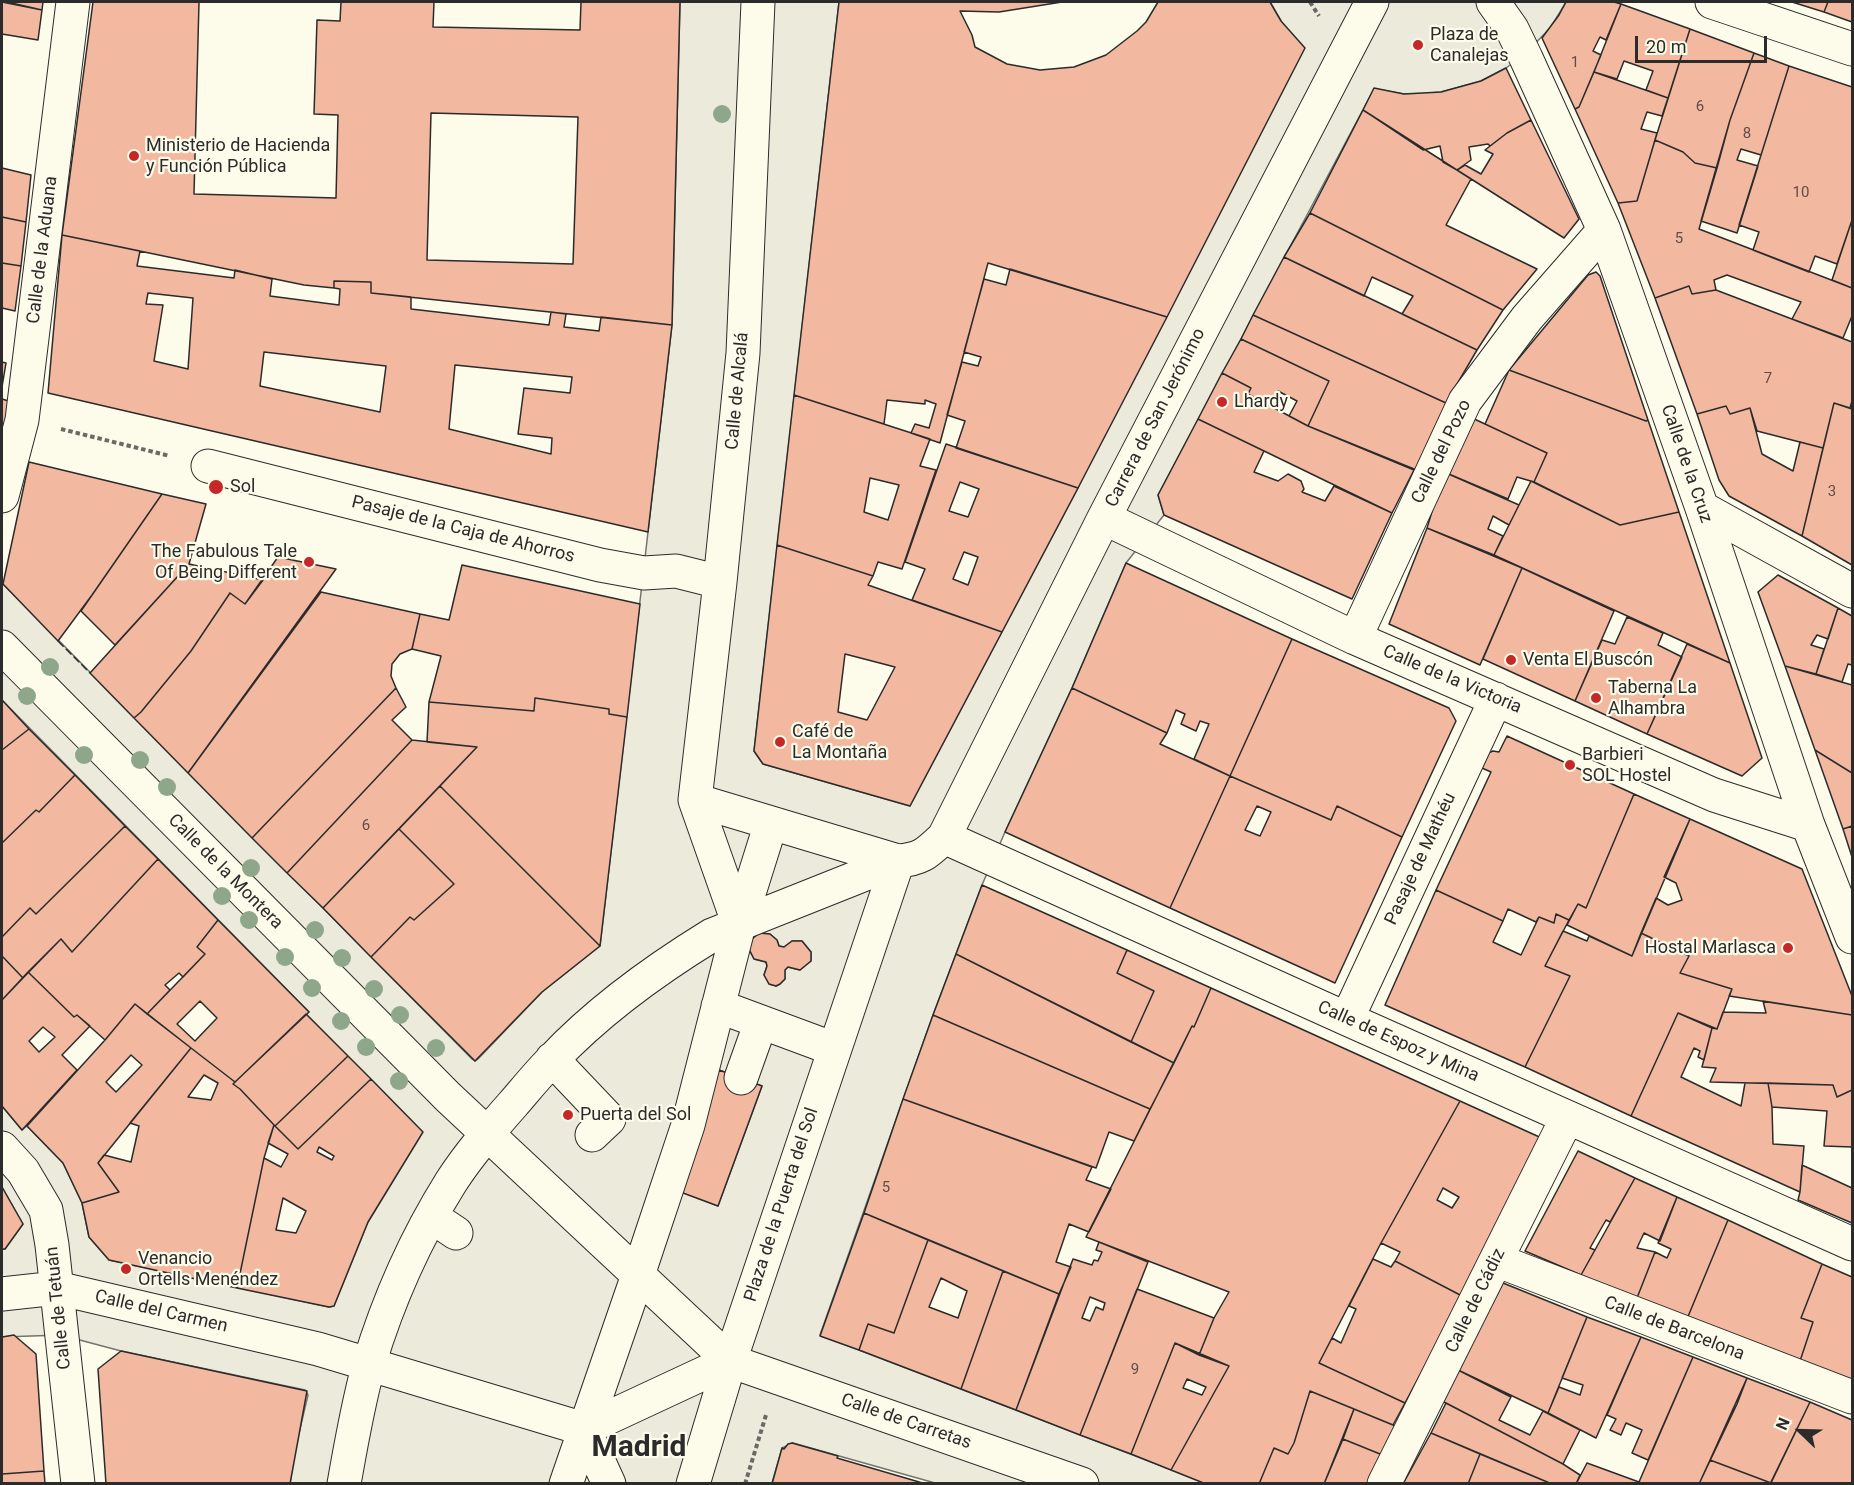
<!DOCTYPE html>
<meta charset="utf-8">
<style>
body{margin:0}
#map{position:relative;width:1854px;height:1485px;overflow:hidden;background:#fdfbea;font-family:Roboto,sans-serif}
canvas{display:block}
.frame{position:absolute;inset:0;border:3px solid #2b2b2b;pointer-events:none}
.north{position:absolute;left:1770px;top:1401px;width:60px;height:60px;-webkit-text-stroke:4px #fdfbea;paint-order:stroke;rotate:293deg;font-size:16px;font-weight:700;line-height:24px;text-align:center;color:#2b2b2b}
.north::after{content:'';display:block;margin:auto;width:21px;height:27px;background:#2b2b2b;clip-path:polygon(50% 0,100% 100%,50% 72%,0 100%)}
.scale{position:absolute;left:1635px;top:36px;width:132px;height:27px;box-sizing:border-box;border:3px solid #2b2b2b;border-top:0;padding-left:8px;font-size:18px;line-height:21px;white-space:nowrap;color:#2b2b2b;-webkit-text-stroke:4px #fdfbea;paint-order:stroke}
</style>
<div id="map">
<canvas width="1854" height="1485"></canvas>
<div class="frame"></div>
<div class="north">N</div>
<div class="scale">20 m</div>
</div>
<script>
const c = document.querySelector('canvas').getContext('2d');
c.lineJoin = 'round';
function fill(path, color) { c.fillStyle = color; c.fill(path, 'evenodd'); }
function stroke(path, color, width, dash) { c.strokeStyle = color; c.lineWidth = width; c.lineCap = dash ? 'butt' : 'round'; c.setLineDash(dash || []); c.stroke(path); }
function write(font, color, halo, rows, align = 'center') {
  c.font = font + ' Roboto,sans-serif'; c.lineWidth = 4.5; c.setLineDash([]); c.textBaseline = 'middle'; c.strokeStyle = halo; c.fillStyle = color; for (const [text, x, y, turn = 0] of rows) {
    c.save(); c.translate(x, y); c.rotate((+turn || 0) * Math.PI / 180); c.textAlign = isNaN(turn) ? turn : align; if (halo) c.strokeText(text, 0, 0); c.fillText(text, 0, 0); c.restore();
  }
}
const parking = new Path2D(`
 M680 2H839L754 751 763 764 910 806 1078 488 1281 21 1270 2H1566L1551 27 1525 54 1506 68 1481 81 1441 92 1422 94H1404L1374 89 1158 495 1164 515 1126 563 1072 688 1005 832 982 885 933 1015 820 1335 1206 1483H935L793 1443 782 1448 772 1483H290L295 1450 308 1395 305 1390 121 1351 61 1335 2 1337V1249H5L23 1224 2 1187V1106L22 1130 27 1126 63 1163 82 1203 89 1237 109 1260 329 1307 334 1306 368 1222 422 1132 306 1014 309 1012 2 700V583L472 1059 475 1061 478 1059 542 992 600 946 672 325ZM759 933 770 934 777 940 779 946 784 947 792 941H802L811 952V961L800 970 788 967 785 970V979L780 984 776 986 769 984 764 975 767 966 766 962 754 959 749 950 751 940ZM719 1070 762 1086 718 1206 675 1189Z`);
fill(parking, '#eceadb');
stroke(parking, '#74746e', 1.5);
const building = new Path2D(`
 M2 2 42 10 38 40 2 34Z
 M7 2H43L42 10Z
 M93 2H199L194 194 336 198 338 115 314 114 317 20 340 21 341 2H434L433 27 580 30 581 2H680L672 325 371 293V282L334 281V288L304 285 62 235ZM431 113 578 117 573 264 427 260Z
 M839 2H1062L999 12 960 11 972 35 975 47 1007 64 1040 70 1074 67 1106 55 1137 31 1146 22 1158 2H1270L1281 21 1305 48 1167 317 988 263 940 443 911 433 915 424 929 428 936 404 925 400V404L887 400 884 424 794 395Z
 M1566 2H1614L1621 4 1606 40 1600 37 1593 51 1601 55 1579 107 1575 109 1542 38 1559 15Z
 M1792 2H1828L1824 12Z
 M1828 2H1852V22L1824 12Z
 M1621 4 1690 29 1668 98 1646 90 1653 71 1624 61 1617 79 1594 72Z
 M1690 29 1754 53 1730 120 1717 168 1695 163 1683 152 1655 140Z
 M1754 53 1789 66 1761 155 1741 149 1737 160 1758 166 1737 233 1701 221 1730 120Z
 M1789 66 1852 87V220L1837 264 1815 256 1809 272 1753 250 1759 232 1739 225Z
 M1506 68 1531 120 1507 133 1490 146 1488 144 1469 147 1471 160 1457 170 1443 162 1440 146 1423 150 1363 110 1374 88 1404 94 1441 92 1481 81Z
 M1594 72 1668 98 1662 116 1647 112 1641 129 1657 133 1637 201 1618 203 1575 109 1579 107Z
 M1363 110 1471 179 1446 225 1537 269 1503 310 1310 213Z
 M1531 120 1579 219 1564 238 1457 170 1465 165 1481 174 1493 154 1485 150 1507 133Z
 M1655 140 1683 152 1695 163 1717 168 1699 229 1852 288V316L1843 338 1792 319 1801 302 1727 275 1714 280 1716 290 1692 294 1689 286 1655 298 1618 203 1637 201Z
 M2 168 31 175 26 222 2 217Z
 M1310 213 1503 310 1477 350 1402 314 1413 296 1372 277 1364 296 1284 257Z
 M2 217 26 222 21 266 2 263Z
 M1852 220V288L1832 280Z
 M62 235 140 251 137 266 234 278 235 270 272 279 270 296 339 305 340 289 334 288V281L371 282V293L411 297V309L549 325 551 312 566 314 564 327 599 331 601 317 672 325 648 532 48 393ZM148 293 193 298 188 369 154 361 163 305 146 304ZM264 352 386 366 380 412 260 386ZM455 365 572 377 570 393 524 388 518 434 552 438 551 454 449 429Z
 M1284 257 1477 350 1446 403 1253 315Z
 M2 263 21 266 15 311 2 308Z
 M1010 269 1167 317 1078 488 956 448 965 421 947 415 962 362 978 366 981 357 964 352 984 279 1006 285Z
 M1596 272 1600 276 1648 420 1646 421 1509 370 1588 275Z
 M1689 286 1692 294 1716 290 1852 342V401L1850 408 1834 403 1823 448 1757 431 1750 408 1730 414 1726 406 1697 414 1655 298Z
 M1253 315 1446 403 1419 471 1308 426 1329 381 1241 339Z
 M1241 339 1329 381 1308 426 1289 416 1297 401 1278 391 1271 406 1248 394 1251 388 1222 373Z
 M2 362 6 363 2 387Z
 M1509 370 1646 421 1648 420 1679 512 1620 525 1534 482 1547 453 1485 424Z
 M1222 373 1251 388 1248 394 1308 426 1414 470 1392 513 1198 419Z
 M794 395 930 439 920 466 936 470 902 569 878 562 873 576 777 545ZM870 478 899 485 888 520 864 512Z
 M2 399 12 402 2 441Z
 M1834 403 1852 409V565L1802 536Z
 M1726 406 1730 414 1750 408 1762 454 1793 471 1800 442 1823 448 1802 536 1729 496 1719 480 1697 414Z
 M1470 417 1547 453 1534 482 1517 477 1508 499 1444 472Z
 M1198 419 1264 451 1254 472 1278 481 1288 474 1301 481 1304 489 1302 492 1325 501 1334 486 1392 513 1352 599 1164 515 1158 495Z
 M946 444 1078 488 1002 632 912 600 925 569 905 562ZM960 482 979 489 968 517 949 511ZM964 552 978 557 968 585 953 579Z
 M29 462 162 494 92 595 58 641 3 584Z
 M1444 472 1519 505 1509 525 1493 516 1488 529 1503 536 1494 555 1427 528Z
 M1531 481 1620 525 1679 512 1730 663 1494 555Z
 M162 494 206 504 189 564 115 645 81 611Z
 M1427 528 1522 568 1480 665 1389 624Z
 M777 545 873 576 868 585 1002 632 910 806 763 764 754 751ZM845 654 895 667 867 720 838 712Z
 M278 557 336 569 188 773 134 718 141 712 191 651 230 593 245 604Z
 M1126 563 1292 639 1230 776 1194 759 1209 724 1200 721 1196 731 1181 724 1185 714 1176 710 1167 733 1072 688Z
 M189 564 263 580 245 604 230 593 191 651 141 712 134 718 90 673Z
 M462 565 640 604 627 717 609 714V709L535 698 534 711 429 702 441 656 412 649 420 614 449 620Z
 M1522 568 1614 611 1575 701 1483 659Z
 M1778 575 1838 608 1828 639 1817 635 1811 645 1824 649 1816 674 1785 666 1758 592Z
 M321 592 420 614 412 649 400 654 392 664 391 676 396 688 252 838 188 773Z
 M1838 608 1852 616V665L1848 664 1842 682 1816 674Z
 M1627 617 1663 633 1658 645 1682 657 1647 734 1575 701 1602 640 1615 644Z
 M1292 639 1449 708 1456 721 1402 837 1337 806 1331 820 1230 776Z
 M1687 644 1730 663 1762 758 1742 776 1647 734Z
 M1785 666 1852 685V773L1815 750Z
 M396 688 406 707 392 720 412 740 287 873 252 838Z
 M1072 688 1167 733 1160 744 1230 776 1170 908 1005 832Z
 M535 698 609 709V714L627 717 600 946 440 786 477 747 427 742 429 702 534 711Z
 M2 700 29 729 2 750Z
 M29 729 75 775 39 812 36 810 2 843V750Z
 M1507 736 1634 794 1586 908 1578 904 1569 920 1556 914 1554 923 1539 917 1536 922 1508 909 1503 921 1436 890 1491 772 1482 768 1488 753 1493 751 1499 752Z
 M412 740 477 747 323 908 287 873Z
 M1815 750 1852 773V826L1843 829Z
 M75 775 125 826 36 914 30 908 2 937V843L36 810 39 812Z
 M1230 776 1331 820 1337 806 1402 837 1335 983 1170 908ZM1257 806 1271 812 1260 836 1245 830Z
 M440 786 600 946 542 992 475 1061 371 957 410 917 414 920 454 884 399 829Z
 M1634 794 1690 819 1632 956 1567 925 1578 904 1586 908Z
 M1690 819 1802 869 1852 996V1015L1729 996 1732 989 1680 973 1689 956 1641 933 1656 898 1668 905 1682 900 1676 883 1664 877Z
 M125 826 158 859 72 952 61 939 23 978 2 956V937L30 908 36 914Z
 M1852 826V857L1843 829Z
 M399 829 454 884 414 920 410 917 371 957 323 908Z
 M158 859 218 920 197 947 205 954 183 977 179 973 165 985 170 990 147 1014 135 1004 105 1040 77 1015 74 1017 28 972 61 939 72 952Z
 M982 885 1127 950 1117 973 1154 991 1131 1042 956 954Z
 M1436 890 1503 921 1493 942 1521 955 1539 917 1554 923 1556 914 1569 920 1545 966 1570 976 1525 1067 1385 1005Z
 M218 920 309 1012 235 1082 147 1014 205 954 197 947ZM200 1001 217 1018 195 1041 177 1024Z
 M1563 931 1587 941 1589 936 1632 956 1641 933 1689 956 1680 973 1732 989 1717 1029 1678 1013 1631 1116 1525 1067 1570 976 1545 966Z
 M759 933 770 934 777 940 779 946 784 947 792 941H802L811 952V961L800 970 788 967 785 970V979L780 984 776 986 769 984 764 975 767 966 766 962 754 959 749 949 751 940Z
 M1127 950 1211 988 1194 1027 1192 1026 1174 1063 1131 1042 1154 991 1117 973Z
 M956 954 1174 1063 1150 1109 933 1015Z
 M2 956 23 978 2 1000Z
 M28 972 74 1017 77 1015 90 1026 62 1055 77 1070 22 1130 2 1106V1000ZM43 1027 55 1037 39 1052 29 1041Z
 M1211 988 1460 1101 1381 1243 1319 1363 1405 1403 1393 1425 1310 1391 1294 1443 1288 1454 1274 1448 1259 1484H1206L1171 1470 1229 1366 1199 1355 1214 1318 1229 1292 1086 1237 1192 1026 1194 1027Z
 M1763 1001 1852 1015V1090L1837 1097 1833 1085 1710 1082 1716 1068 1702 1067 1712 1028 1717 1029 1723 1012 1766 1013Z
 M135 1004 191 1048 98 1163 119 1192 82 1203 63 1163 27 1126 105 1040ZM131 1055 142 1065 116 1092 106 1082Z
 M1678 1013 1712 1028 1704 1060 1698 1057 1700 1051 1694 1048 1681 1077 1741 1106 1745 1083H1768L1772 1107 1773 1144 1804 1146 1800 1192 1631 1116Z
 M306 1014 348 1056 275 1126 240 1089 233 1084Z
 M933 1015 1150 1109 1134 1141 1109 1132 1096 1168 903 1099Z
 M191 1048 235 1082 233 1084 240 1089 274 1125 264 1158 237 1288 109 1260 89 1237 82 1203 119 1192 98 1163 104 1155 131 1162 139 1126 130 1123ZM204 1075 218 1083 211 1100 188 1097Z
 M348 1056 371 1079 298 1149 275 1126Z
 M719 1070 762 1086 718 1206 675 1190Z
 M371 1079 423 1132 368 1222 334 1306 329 1307 237 1288 264 1158 281 1167 288 1154 268 1143 274 1125 298 1149ZM319 1147 334 1156 332 1160 317 1152ZM283 1198 306 1211 296 1233 276 1230Z
 M1768 1083 1833 1085 1837 1097 1852 1090V1147L1824 1146 1827 1111 1772 1107Z
 M903 1099 1092 1167 1086 1180 1111 1189 1089 1232 1069 1224 1056 1262 1071 1267 1059 1294 864 1213Z
 M1460 1101 1546 1140 1462 1296 1395 1261 1400 1252 1381 1243ZM1443 1188 1459 1197 1452 1208 1437 1200Z
 M1578 1151 1635 1178 1610 1222 1606 1220 1590 1248 1595 1250 1581 1275 1525 1251Z
 M1802 1165 1852 1188V1223L1798 1200 1800 1192Z
 M1635 1178 1677 1197 1660 1241 1644 1233 1637 1248 1655 1252 1637 1298 1581 1275Z
 M2 1187 23 1224 5 1249H2Z
 M1677 1197 1728 1220 1687 1319 1637 1298 1655 1252 1667 1258 1671 1249 1658 1243Z
 M864 1213 928 1240 894 1333 868 1324 859 1350 820 1336Z
 M1728 1220 1822 1264 1801 1318 1813 1322 1799 1364 1687 1319Z
 M928 1240 1003 1271 961 1389 859 1350 868 1324 894 1333ZM941 1278 967 1291 958 1318 929 1307Z
 M1099 1242 1148 1262 1080 1435 1016 1410 1073 1259 1092 1265 1094 1260 1098 1261 1102 1252 1096 1250ZM1090 1297 1105 1303 1103 1310 1096 1307 1090 1321 1082 1318Z
 M1373 1259 1391 1267 1395 1261 1462 1296 1405 1403 1319 1363 1332 1338 1341 1343 1356 1309 1349 1306Z
 M1822 1264 1852 1277V1383L1799 1364 1813 1322 1801 1318Z
 M1003 1271 1059 1294 1016 1410 961 1389Z
 M1503 1283 1587 1317 1548 1413 1458 1370Z
 M1137 1289 1214 1318 1199 1355 1175 1343 1131 1454 1080 1435Z
 M1587 1317 1641 1337 1596 1438 1548 1413 1559 1387 1580 1395 1583 1385 1562 1378Z
 M14 1335 36 1354 44 1471 2 1474V1337Z
 M1641 1337 1693 1357 1648 1460 1632 1453 1642 1430 1626 1423 1621 1435 1610 1430 1616 1419 1607 1415Z
 M1175 1343 1229 1366 1171 1470 1131 1454ZM1187 1379 1206 1387 1202 1395 1183 1388Z
 M121 1351 307 1391 290 1484H106L98 1369Z
 M1693 1357 1747 1378 1737 1404 1699 1484H1643L1639 1482Z
 M1458 1370 1511 1397 1499 1420 1530 1435 1543 1411 1580 1430 1563 1464 1442 1401Z
 M1747 1378 1810 1402 1771 1483 1710 1460Z
 M1310 1391 1354 1409 1324 1484H1259L1274 1448 1288 1454 1294 1443Z
 M1810 1402 1852 1420V1484H1770Z
 M1446 1403 1563 1464 1580 1475 1576 1484H1552L1431 1433Z
 M1354 1409 1398 1427 1385 1456 1343 1439Z
 M1431 1433 1480 1454 1468 1484H1403Z
 M1343 1439 1385 1456 1371 1484H1324Z
 M792 1443 838 1456 837 1458 926 1484H772L782 1448 784 1449 788 1444Z
 M1480 1454 1552 1484H1468Z
 M1710 1460 1771 1483 1699 1484Z
 M1587 1463 1639 1482 1643 1484H1576Z
 M44 1471 45 1484H2V1474Z`);
fill(building, '#f2b8a0');
stroke(building, '#2b2b2b', 1.5);
const minor = new Path2D(`
 M1493 2 1512 29 1526 58 1604 230 1702 508 1808 825 1852 937
 M1712 2 1852 49
 M208 466 600 565 644 573 676 571 720 582
 M2 496 22 420 73 2
 M1702 508 1852 591
 M1104 518 1355 638 1714 795 1808 825
 M1355 638 1465 401 1527 318 1604 230
 M2 647 448 1097 730 1361 1082 1484
 M695 800 898 861C922 859 927 853 944 837L1104 518 1372 2
 M944 837 1347 1019 1852 1244
 M739 925 695 800 720 582 743 353 758 2
 M718 1006 834 1049
 M1347 1019 1496 699
 M552 1059 609 1119 592 1135
 M741 1078 761 1022
 M2 1148 23 1171 46 1210 52 1245 78 1484
 M432 1217 456 1233
 M1496 1260 1852 1397
 M2 1294 57 1288 318 1349 584 1429 730 1361
 M584 1429 609 1484
 M344 1484C351 1444 358 1403 369 1364 388 1301 416 1238 451 1182 469 1154 491 1129 513 1104 526 1089 538 1074 552 1060 598 1011 655 970 712 935L898 861
 M566 1484 638 1275 688 1125 739 925 771 823
 M693 1484 730 1361 898 861
 M1384 1484 1567 1118`);
stroke(minor, '#2b2b2b', 35);
stroke(new Path2D(`
 M1310 2 1319 16
 M61 429 170 456
 M745 1484 766 1415`), '#6a6964', 4, [4.5, 3]);
stroke(minor, '#fdfbea', 33);
stroke(new Path2D(`
 M58 641 90 673`), '#2b2b2b', 1.5, [8, 3]);
c.fillStyle = '#8ea78a';
for (const [x, y] of [
 [722,114],
 [50,667],
 [27,696],
 [84,755],
 [140,760],
 [167,787],
 [251,868],
 [222,896],
 [249,920],
 [315,930],
 [285,957],
 [342,958],
 [312,988],
 [374,989],
 [400,1015],
 [341,1021],
 [366,1047],
 [436,1048],
 [399,1081]
]) { c.beginPath(); c.arc(x, y, 9, 0, 2 * Math.PI); c.fill(); }
for (const [x, y, r, color] of [
 [1418,45,6,"#c62828"],
 [134,156,6,"#c62828"],
 [1222,402,6,"#c62828"],
 [216,487,8,"#c62828"],
 [309,562,6,"#c62828"],
 [1511,660,6,"#c62828"],
 [1596,698,6,"#c62828"],
 [780,742,6,"#c62828"],
 [1570,765,6,"#c62828"],
 [1788,948,6,"#c62828"],
 [568,1115,6,"#c62828"],
 [126,1269,6,"#c62828"]
]) { const dot = new Path2D(); dot.arc(x, y, r, 0, 2 * Math.PI); c.fillStyle = color; c.fill(dot); stroke(dot, '#fdfbea', 2); }
write('15px', '#5d4e48', null, [
 ["1",1575,63],
 ["6",1700,107],
 ["8",1747,134],
 ["10",1801,193],
 ["5",1679,239],
 ["7",1768,379],
 ["3",1832,492],
 ["6",366,826],
 ["5",886,1188],
 ["9",1135,1370]
]);
write('18px', '#2b2b2b', '#fdfbea', [
 ["Plaza de",1430,35],
 ["Canalejas",1430,56],
 ["Ministerio de Hacienda",146,146],
 ["y Función Pública",146,167],
 ["Lhardy",1234,402],
 ["Sol",230,487],
 ["The Fabulous Tale",297,552,"right"],
 ["Of Being Different",297,573,"right"],
 ["Venta El Buscón",1523,660],
 ["Taberna La",1608,688],
 ["Alhambra",1608,709],
 ["Café de",792,732],
 ["La Montaña",792,753],
 ["Barbieri",1582,755],
 ["SOL Hostel",1582,776],
 ["Hostal Marlasca",1776,948,"right"],
 ["Puerta del Sol",580,1115],
 ["Venancio",138,1259],
 ["Ortells Menéndez",138,1280]
], 'left');
write('18px', '#2b2b2b', '#fdfbea', [
 ["Calle de la Aduana",43,250,-83],
 ["Calle de Alcalá",738,391,-85],
 ["Carrera de San Jerónimo",1156,418,-63],
 ["Calle del Pozo",1442,452,-64],
 ["Calle de la Cruz",1686,464,71],
 ["Pasaje de la Caja de Ahorros",463,530,14],
 ["Calle de la Victoria",1452,680,23],
 ["Pasaje de Mathéu",1421,859,-65],
 ["Calle de la Montera",225,872,45],
 ["Calle de Espoz y Mina",1398,1042,24],
 ["Plaza de la Puerta del Sol",782,1205,-72],
 ["Calle de Cádiz",1476,1301,-64],
 ["Calle de Tetuán",59,1308,-96],
 ["Calle del Carmen",161,1312,13],
 ["Calle de Barcelona",1674,1329,21],
 ["Calle de Carretas",906,1422,19]
]);
write('bold 30px', '#2b2b2b', '#fdfbea', [
 ["Madrid",639,1448]
]);
</script>
